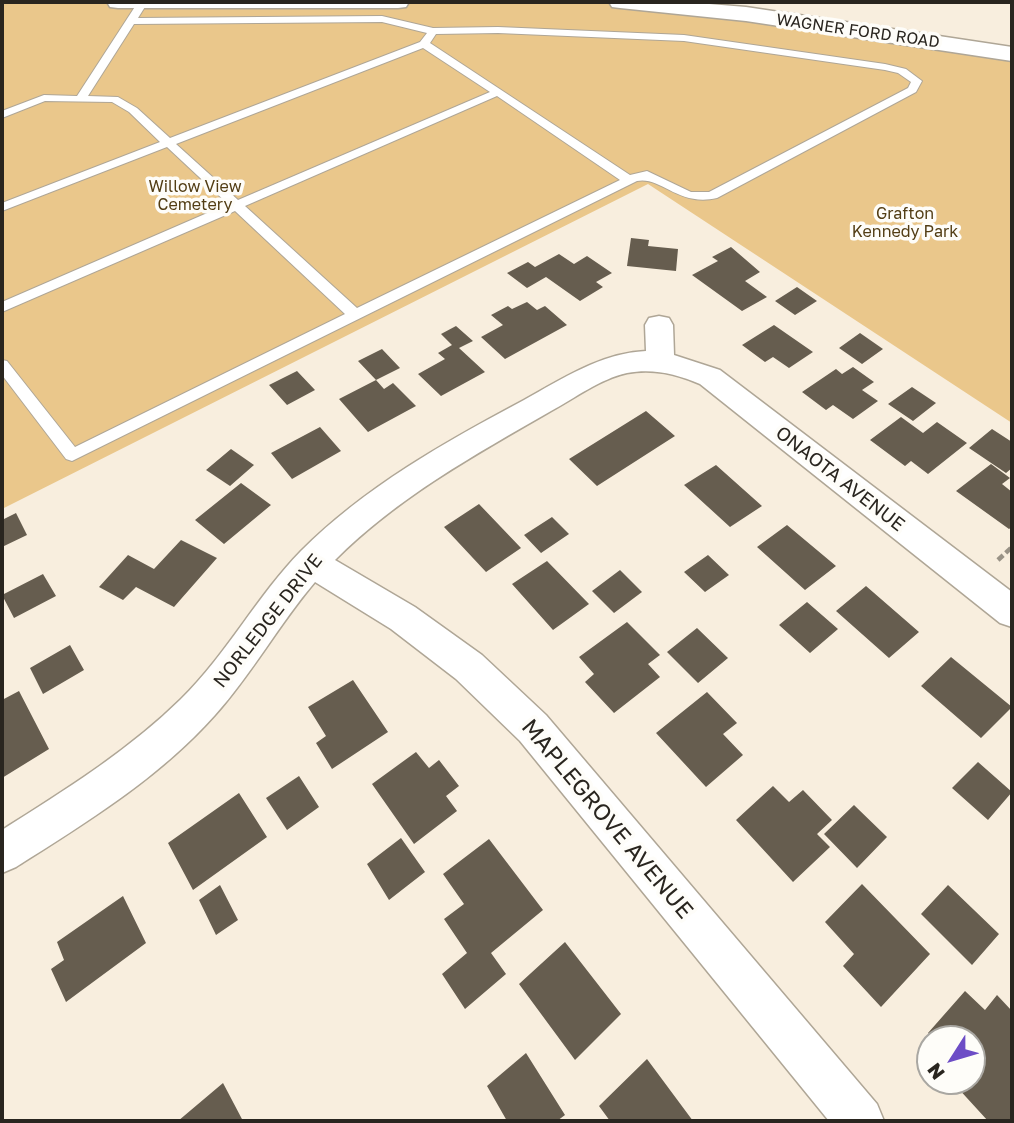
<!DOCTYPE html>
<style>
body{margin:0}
#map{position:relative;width:1014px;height:1123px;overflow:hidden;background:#f8eede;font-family:"Golos Text",sans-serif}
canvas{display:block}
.frame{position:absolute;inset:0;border:4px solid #29251f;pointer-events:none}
.north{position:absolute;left:916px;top:1025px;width:70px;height:70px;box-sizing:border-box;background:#fefdf9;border:2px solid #a9a7a2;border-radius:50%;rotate:233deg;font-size:19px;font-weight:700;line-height:28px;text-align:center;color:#29251f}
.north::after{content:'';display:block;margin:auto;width:24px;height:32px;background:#6d4dc6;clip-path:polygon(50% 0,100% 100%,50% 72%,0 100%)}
</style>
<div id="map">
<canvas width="1014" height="1123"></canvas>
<div class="frame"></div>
<div class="north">N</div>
</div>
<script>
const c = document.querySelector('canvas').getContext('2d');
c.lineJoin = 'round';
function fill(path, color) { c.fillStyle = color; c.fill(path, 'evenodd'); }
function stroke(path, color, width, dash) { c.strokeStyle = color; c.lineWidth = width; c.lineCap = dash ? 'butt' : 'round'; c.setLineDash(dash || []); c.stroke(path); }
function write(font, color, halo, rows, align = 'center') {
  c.font = font + ' "Golos Text",sans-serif'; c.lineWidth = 7; c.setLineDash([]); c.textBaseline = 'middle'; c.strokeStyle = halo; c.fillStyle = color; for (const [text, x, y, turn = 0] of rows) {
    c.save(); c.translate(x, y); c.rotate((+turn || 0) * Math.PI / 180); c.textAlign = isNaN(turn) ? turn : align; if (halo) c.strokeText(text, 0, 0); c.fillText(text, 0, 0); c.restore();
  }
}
fill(new Path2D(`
 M2 2H625L622 7 803 28 1012 61V423L648 184 2 509Z`), '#eac78b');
fill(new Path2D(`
 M631 238 649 240 648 246 678 249 676 271 627 266Z
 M731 247 760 272 745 281 767 297 742 311 692 275 718 261 712 257Z
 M559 254 574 264 587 256 612 273 596 282 603 287 580 301 546 277 527 288 507 273 528 262 535 267Z
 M797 287 817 301 795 315 775 301Z
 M527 302 537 310 545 306 567 325 505 359 481 337 503 325 491 315 508 306 512 309Z
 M774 325 813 352 789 368 773 357 765 362 742 345Z
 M456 326 473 341 459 348 485 372 441 396 418 374 445 359 438 353 452 345 441 334Z
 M860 333 883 349 862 364 839 348Z
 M382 349 400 368 376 380 358 361Z
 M853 367 874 382 862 390 878 401 853 419 833 405 826 410 802 392 836 369 842 374Z
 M297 371 315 390 287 405 269 385Z
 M376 380 384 389 393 383 416 406 368 432 339 399Z
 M912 387 936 403 913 421 888 404Z
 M646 411 675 436 597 486 569 459Z
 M901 417 923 433 937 422 967 443 928 474 911 461 905 466 870 440Z
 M320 427 341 451 292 479 271 453Z
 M992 429 1012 442V468L1006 473 969 448Z
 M231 449 254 465 230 486 206 470Z
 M991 464 1010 478 1002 484 1012 492V527L1009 529 956 491Z
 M716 465 762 506 730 527 684 485Z
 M241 483 271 505 224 544 195 520Z
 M479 504 521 548 486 572 444 527Z
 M16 513 27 535 2 547V520Z
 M552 517 569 534 541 553 524 535Z
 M787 525 836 566 805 590 757 547Z
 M181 540 217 558 174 607 136 587 123 600 99 587 128 555 154 569Z
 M708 555 729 575 705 592 684 572Z
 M547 561 589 604 553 630 512 584Z
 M620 570 642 592 614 613 592 591Z
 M43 574 56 596 14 618 2 595Z
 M866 586 919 632 889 658 836 611Z
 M807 602 838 629 810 653 779 625Z
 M627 622 660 655 648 664 660 677 614 713 585 682 594 674 579 657Z
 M697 628 728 658 698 683 667 652Z
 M70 645 84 670 43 694 30 668Z
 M951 657 1012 707 981 738 921 686Z
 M353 680 388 732 332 769 316 743 326 736 308 707Z
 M19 691 49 749 2 778V700Z
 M707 692 737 723 723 734 743 755 706 787 656 733Z
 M416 752 429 768 439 760 459 786 446 796 457 811 414 844 372 784Z
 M978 762 1012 792 988 820 952 788Z
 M299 776 319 807 287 830 266 798Z
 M773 786 789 802 803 790 832 820 817 834 830 847 793 882 736 820Z
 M239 793 267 837 193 890 168 843Z
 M854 805 887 837 857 868 824 834Z
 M401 838 425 872 389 900 367 864Z
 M489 839 543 910 491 953 506 974 465 1009 442 974 467 953 444 919 464 904 443 874Z
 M862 884 930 954 881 1007 843 966 854 954 825 922Z
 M220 885 238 920 216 935 199 900Z
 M948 885 999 934 972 965 921 914Z
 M123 896 146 943 66 1002 51 969 64 960 57 942Z
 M565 942 621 1014 575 1060 519 984Z
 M965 991 985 1010 997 995 1012 1011 1010 1121H988L956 1086 961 1081H972V1039H934L928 1033Z
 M526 1053 565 1115 557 1121H507L487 1086Z
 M647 1059 693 1121H610L599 1106Z
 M223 1083 243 1121H178Z`), '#665d4f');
const service = new Path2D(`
 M138 2H148L138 18 382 16 433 28 498 27 684 35 885 64 906 69 922 81 916 92 717 198C678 207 661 176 637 181L72 461 66 459 2 375V360L7 361 75 447 345 314 235 211 2 312V302L228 204 167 147 2 211V203L160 142 129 112 112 102 45 101 2 118V111L44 95 77 96ZM382 22 427 33 420 42 170 138 137 108 118 97 88 96 134 24ZM498 33 684 41 885 70 898 73 911 82 908 88 709 192H691L647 171 630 175 430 43 436 34ZM423 48 490 92 238 200 176 144ZM497 96 620 180 357 308 245 206Z`);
const minor = new Path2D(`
 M659 316 669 318 673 325 674 355 720 370 1012 592V627L1000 623 700 384C676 374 653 368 627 373 600 379 575 398 551 411 474 455 397 498 335 560L415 607 482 655 546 715 877 1104 884 1121H829L520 741 456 679 391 629 315 582C279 624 252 674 215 715 159 778 87 822 16 867L2 873V830C65 790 128 751 181 699 227 654 257 596 301 551 365 487 445 442 524 400 562 379 601 353 646 351L645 325 649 318Z`);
const secondary = new Path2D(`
 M107 2H409L406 7 398 8H118L110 7Z
 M609 2H685L746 7 1012 47V61L746 21 620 8 612 7Z`);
stroke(service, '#afa696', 2);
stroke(minor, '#afa696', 3);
stroke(secondary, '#afa696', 3);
stroke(new Path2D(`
 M998 560 1012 547`), '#999286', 4.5, [7, 3.5]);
fill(service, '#fff');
fill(minor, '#fff');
fill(secondary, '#fff');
write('16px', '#29251f', '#fefdf9', [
 ["WAGNER FORD ROAD",858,31,8]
]);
write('16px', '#523d14', '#fefdf9', [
 ["Willow View",195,187],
 ["Cemetery",195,205],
 ["Grafton",905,214],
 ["Kennedy Park",905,232]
]);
write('19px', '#29251f', '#fefdf9', [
 ["ONAOTA AVENUE",840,479,38],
 ["NORLEDGE DRIVE",268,621,-52]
]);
write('23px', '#29251f', '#fefdf9', [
 ["MAPLEGROVE AVENUE",607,819,50]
]);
</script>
